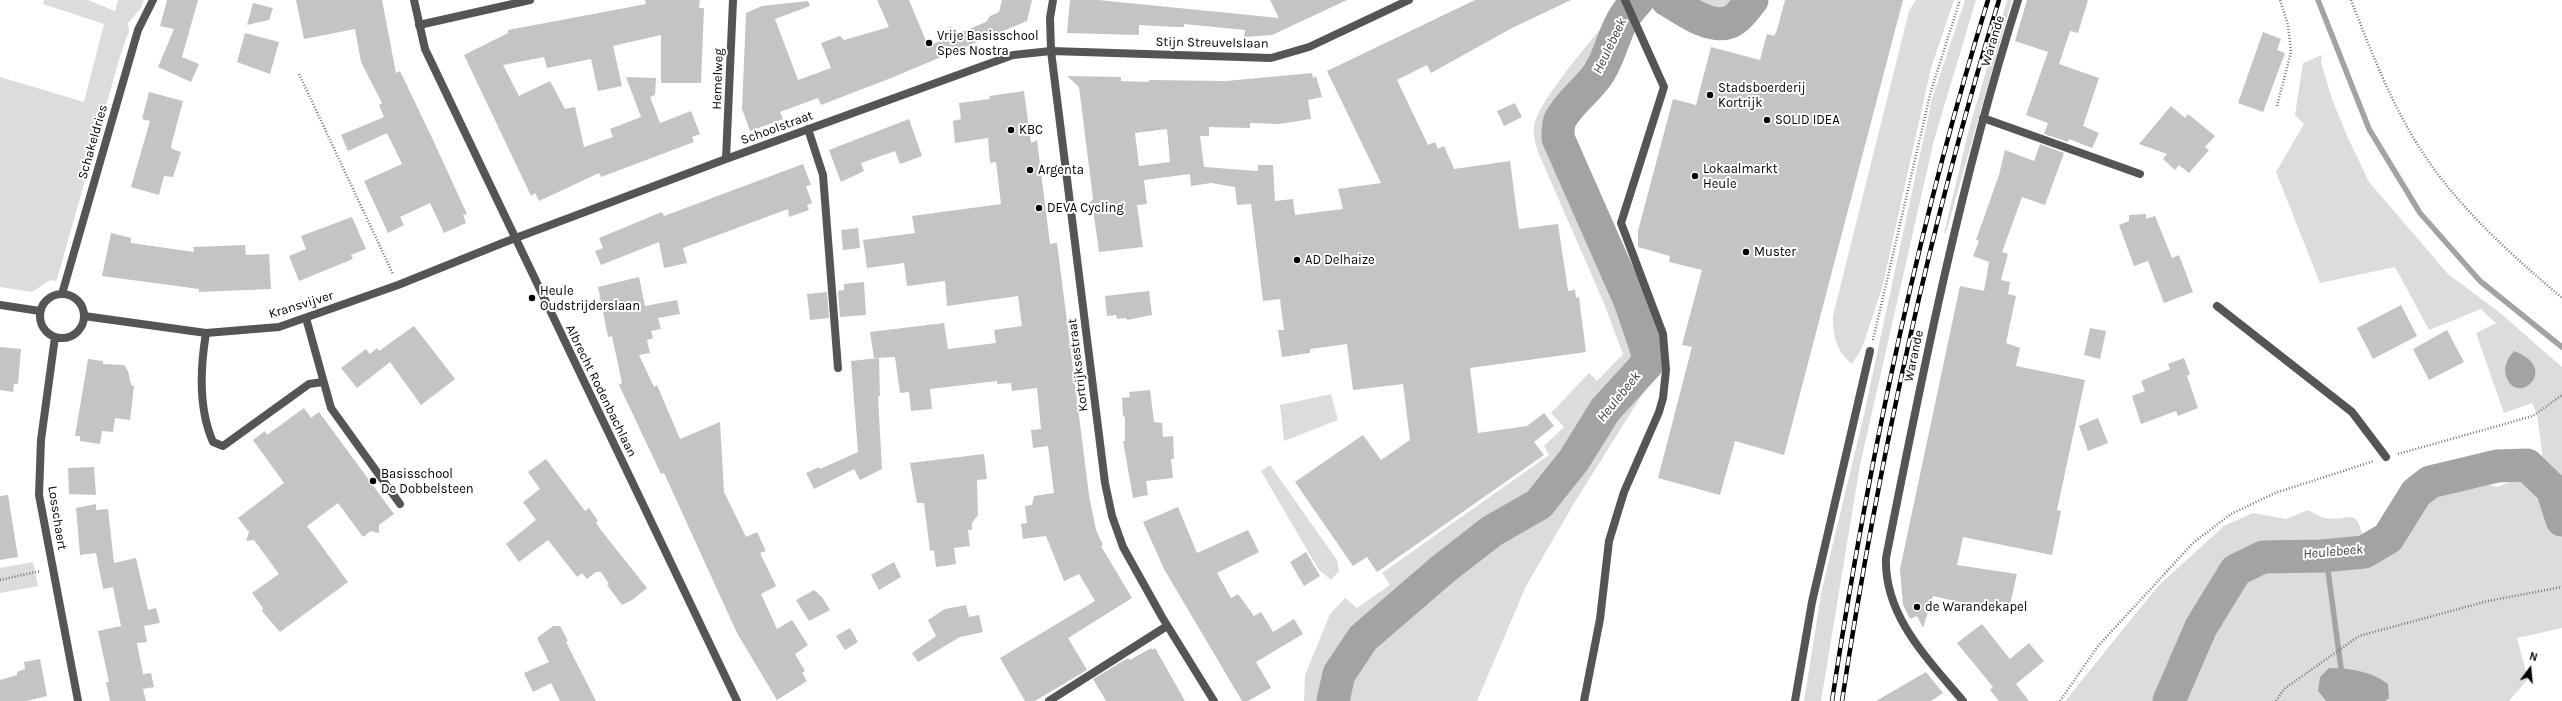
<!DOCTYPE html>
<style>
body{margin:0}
#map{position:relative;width:2562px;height:701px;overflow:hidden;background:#fff;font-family:Karla,sans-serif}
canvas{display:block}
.north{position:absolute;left:2510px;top:649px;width:40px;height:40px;-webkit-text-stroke:3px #fff;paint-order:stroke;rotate:16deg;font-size:11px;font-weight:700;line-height:16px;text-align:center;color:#000}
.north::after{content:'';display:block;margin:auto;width:14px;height:18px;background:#000;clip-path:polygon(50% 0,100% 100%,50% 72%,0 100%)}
</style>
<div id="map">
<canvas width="2562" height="701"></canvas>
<div class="north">N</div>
</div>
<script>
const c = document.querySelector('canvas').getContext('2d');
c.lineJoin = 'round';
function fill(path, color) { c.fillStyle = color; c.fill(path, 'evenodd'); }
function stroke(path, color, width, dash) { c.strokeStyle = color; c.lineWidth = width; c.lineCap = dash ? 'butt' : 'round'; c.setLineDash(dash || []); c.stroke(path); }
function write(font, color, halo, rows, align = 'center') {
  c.font = font + ' Karla,sans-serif'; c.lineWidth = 4; c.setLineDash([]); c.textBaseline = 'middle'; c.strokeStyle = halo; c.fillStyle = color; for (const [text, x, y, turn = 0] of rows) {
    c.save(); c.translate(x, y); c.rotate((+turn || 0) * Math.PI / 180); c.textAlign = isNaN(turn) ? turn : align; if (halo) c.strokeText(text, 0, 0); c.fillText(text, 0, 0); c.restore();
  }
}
fill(new Path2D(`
 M44 0H88L115 11 118 0H144L141 8 128 23 129 31 121 53 60 269 56 281 50 280 32 292 0 287V77L84 102 104 24 43 4Z
 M1685 0H1743C1722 26 1708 13 1685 0Z
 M1916 0H1954L1931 68 1882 288 1862 348 1852 364C1836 350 1833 337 1833 316L1909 11Z
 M1965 0H1976L1934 140 1860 465 1821 701H1804L1822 589 1863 419 1932 99Z
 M2007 0H2012L1946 233H1944L1969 129Z
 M1607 20H1615L1627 26 1626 43 1609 84 1573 124 1571 136 1606 228 1656 334 1633 342 1640 360 1635 371 1595 415 1554 477 1481 529 1377 616 1350 647 1327 688 1326 701H1304L1305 675 1330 614 1345 598 1357 608 1390 585 1382 573 1549 455 1544 446 1564 427 1551 413 1589 373 1597 381 1623 354 1603 301 1538 152C1536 144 1533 136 1534 127 1537 102 1590 43 1607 20Z
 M2322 55 2321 63 2332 99 2348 138 2369 182 2448 274 2499 312 2562 367V500L2543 460 2537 414 2532 403 2504 413 2476 333 2496 323 2481 309 2429 330 2395 267 2320 283 2276 172 2304 124 2295 115 2303 63Z
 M1639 380 1647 387 1573 505 1526 586 1477 701H1338L1342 683 1356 653 1377 631 1453 569 1559 496 1604 422Z
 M1331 394 1338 420 1284 441 1280 405Z
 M1270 465 1337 560 1339 571 1331 580 1319 570 1261 471Z
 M2524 477 2535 480 2549 498 2562 534V628L2517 638 2528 679 2509 701H2172L2213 618 2237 575 2252 566 2267 563 2317 564 2344 569 2371 563 2407 539 2410 515 2426 496 2455 481 2470 479 2497 487Z
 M2308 510C2314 513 2320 517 2325 518 2351 522 2356 504 2364 542L2359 545 2256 555 2241 560 2229 569 2188 640 2162 701H2065L2159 585 2224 526 2253 513 2286 519Z
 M33 562 38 586 0 593V568Z`), '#dcdcdc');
fill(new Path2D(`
 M2514 351C2562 369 2516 408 2506 376 2503 366 2508 358 2514 351Z
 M2329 668C2351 668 2370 671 2388 684L2389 698 2385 701H2326L2318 691 2320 677Z`), '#a3a3a3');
stroke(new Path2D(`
 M2318 0 2369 129 2420 213 2480 281 2562 347
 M2326 556 2341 668`), '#a3a3a3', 5.5);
stroke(new Path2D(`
 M1667 0C1684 9 1709 30 1730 22 1738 19 1747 6 1752 0
 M1333 701 1339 674 1363 638 1443 569 1492 531 1539 504 1574 460 1605 410 1647 364V351L1630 301 1558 138C1558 133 1558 125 1560 120 1569 102 1588 90 1599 73 1615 47 1613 25 1638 0
 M2169 701 2201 627 2236 570 2263 557 2322 556 2364 552 2388 538 2416 493 2430 482 2497 466 2527 465 2552 489 2562 520`), '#a3a3a3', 33);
fill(new Path2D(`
 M167 0H198L182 57 199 64 191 82 158 67 174 29 160 26Z
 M296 0H382L396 73 400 71 433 140 467 214 463 215 466 223 444 233 430 203 400 217 404 225 388 233 364 181 402 164 387 133 348 151 341 135 384 117 379 105 382 103 361 62 355 29 304 39Z
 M645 0H700L699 8H704L701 83H661V35L613 46 622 86 598 91 591 59 547 68 544 57 503 65 519 96 550 81 565 109 575 107 584 147 613 137 610 129 641 117 626 77 656 78 655 95 650 97 660 123 691 111 700 134 692 137 694 142 601 177 599 173 539 201 535 193 531 196 464 55 508 33V30L646 4Z
 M877 0H909L928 46 986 22 990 16 999 12 1002 0H1032L1027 21 891 78 821 105 818 98 780 112 783 119 750 131 742 109 746 13 762 6 808 1 810 6 775 19 798 80 831 68 821 43 840 36 844 40 889 27Z
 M1070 0H1098L1279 18 1270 0H1347L1272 35 1244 37 1245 30 1184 24V27H1175L1139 25V35L1067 33Z
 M1475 0H1571L1512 28 1431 73 1427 65 1397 80 1428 145 1435 142 1438 149 1444 146 1454 169 1510 161 1519 229 1558 224 1568 291 1575 290 1576 298 1579 297 1586 352 1470 368 1478 433 1527 426 1544 413 1554 426 1534 442 1544 455 1377 572 1367 557 1353 566 1295 482 1363 435 1381 460 1410 440 1403 384 1353 390 1347 344 1310 349V353L1282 357 1278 330H1284L1280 299 1263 301 1251 204 1237 205 1235 187 1211 183 1191 186 1190 174 1144 180 1147 204 1137 205 1143 247 1099 252 1093 209 1088 204 1093 199 1079 87 1067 76 1121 77V81L1149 82V80L1226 81 1312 73 1313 78 1316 76 1322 97 1308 100 1311 119 1279 124 1250 123V128L1209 127V136H1200L1204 167 1258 171V165H1273L1275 201 1293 199 1295 215 1343 209 1338 189 1381 183 1327 71ZM1167 129 1170 162 1139 166 1135 133Z
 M1785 0H1903L1784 455 1735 441 1720 495 1658 478 1692 347 1682 345 1702 270 1669 262 1670 256 1638 247V231L1673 99 1696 105 1711 47 1760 60 1767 34 1774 36 1777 30Z
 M2027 0H2088L2078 33 2070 31 2059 64 2099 78 2083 126 2099 133 2092 148 2069 139 2068 142 2044 134 2048 123 2026 115 2048 52 2015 41Z
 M253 3 273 8 269 20 247 25Z
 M2263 32 2281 39 2277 50 2285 53 2263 112 2238 103Z
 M245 33 279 42 270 74 237 62Z
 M1024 91 1031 143 1037 140 1050 244 1057 243 1089 495 1096 530 1103 545 1101 546 1132 598 1068 638 1087 670 1035 701H1025L1000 658 1095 601 1079 574 1064 581 1046 536 1023 539 1021 524 1027 523 1025 506 1032 505 1034 496 1054 493 1048 446 1033 448 1031 430 1041 429 1037 388 1012 391 1011 383 997 384V381L930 389 932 409 911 411 909 392 900 393 895 357 874 358 870 332 944 323 948 349 996 343 994 330 1022 326 1018 296 947 306 945 281 907 286 904 263 867 268 863 240 915 233 912 216 1001 204 996 162 990 163 988 138 955 143 953 121 961 119 959 103 990 99 989 96Z
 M149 92 183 101 171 146 172 149 181 152 173 177 164 176 159 195 131 187 150 121 142 119Z
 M1515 103 1522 117 1504 126 1497 111Z
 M2171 106 2185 118 2188 114 2215 136 2205 147 2209 150 2189 173 2179 165 2175 170 2163 159 2167 154 2139 144Z
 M909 119 922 156 900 164 895 151 861 163 864 171 841 182 829 150Z
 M2040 144 2064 153 2045 205 2022 197 2002 252 2008 254 2001 280 2010 282 2008 294 2016 296 2006 343 2020 348 2016 366 2085 380 2057 510 2061 511 2052 555 1963 537 1957 565 2017 574 2008 613 1933 596 1923 628 1917 616 1910 619 1903 605 1900 569 1960 286 1984 291 1989 262 1973 256 1979 241 1976 240 1999 175 2005 150 2034 161Z
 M803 164 811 185 806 186 812 203 807 205 809 210 789 217 788 209 683 248 687 263 664 268 659 242 601 265 595 251 603 248 599 238 652 216 662 212 664 216Z
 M2146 214V219L2155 216 2172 258 2179 255 2193 292 2164 303 2148 261 2134 266 2119 225 2129 221V215Z
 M352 217 366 249 351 255 353 259 299 281 289 256 306 249 301 236Z
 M858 228 860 248 843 250 841 230Z
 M111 233 131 238V243L194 252 193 247 245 245 246 255 269 254 271 289 199 292V289L102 276Z
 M639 277 645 306 677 300 680 314 658 318 661 329 651 331 653 338 647 340 650 353 639 355 654 387 657 385 680 439 720 422 724 492 746 537 757 532 766 551 760 553 776 586 761 594 777 629 792 620 808 645 795 654 805 671 802 673 807 681 777 700 737 633 664 473 661 474 619 385 622 383 612 336 608 337 598 287Z
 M864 282 866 315 840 317 838 291 844 290V284Z
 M1149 291 1152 315 1127 320 1126 318 1117 319 1116 315 1107 316 1105 296Z
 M827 292 829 318 810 320 807 294Z
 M2401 305 2417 336 2373 359 2357 328Z
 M414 326 455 379 421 405 390 362 357 388 341 368 366 349 370 354 377 348 379 351Z
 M2090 328 2106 331 2100 359 2084 355Z
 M2447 330 2464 362 2429 380 2413 349Z
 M0 347 21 349 18 384H14L13 392 0 390Z
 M879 358 880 396H878L882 469 860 480 854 469 814 489 806 473 819 467 820 469 858 452 851 361Z
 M2184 358 2190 374 2187 376 2198 408 2178 416 2176 411 2141 424 2132 396 2145 391 2141 381 2170 369 2168 364Z
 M88 359 103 361V364L124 365 128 371 131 385 134 386 130 420 115 418 113 432 102 431 100 444 80 441V436H75Z
 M1150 390 1154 422 1162 423 1163 437 1173 436 1174 459H1171L1173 478 1146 481 1148 495 1133 498 1123 441H1125V417L1123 416 1122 398 1130 397 1129 392Z
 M304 408 311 418 319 412 394 514 379 525V533L371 531 363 537 338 503 307 526 348 582 280 632 262 611 263 608 252 593 279 574 254 540 246 541 249 532 238 518 284 483 253 440 265 431 267 435Z
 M2098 418 2108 443 2088 451 2079 426Z
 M984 454 987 479 977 480 978 515 972 523V530H968L970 546 954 548 956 564 936 567 934 550 930 551 924 503H917L910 463Z
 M546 459 585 511 589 508 598 521 596 522 600 529 647 588 632 600 622 605 607 585 609 584 601 572H596L587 579 582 573 577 577 548 540 519 562 506 544 536 520 523 502 540 489 528 472Z
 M94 467 96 495 69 494 68 468Z
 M8 495 18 557 0 560V496Z
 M96 504V510L108 509 114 563 136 558 148 610 156 608 160 623 144 626 147 642 137 643 143 674 151 673 154 687 143 689 146 701H110L106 682H109L98 631 121 626 113 587 103 589 96 553 80 555 76 508Z
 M1178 507 1197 553 1248 530 1259 552 1217 573 1231 598 1238 594 1254 616 1261 612 1273 632 1294 619 1303 634 1256 662 1271 688 1248 701H1242L1164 569 1143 522Z
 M1306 552 1320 576 1304 586 1290 562Z
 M894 562 901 577 879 590 871 575Z
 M814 590 822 597 830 610 809 621 796 600Z
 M966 605 969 617 979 615 983 632 960 637 918 662 912 653 936 636 928 620 945 609Z
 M1982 624 2010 659 2029 643 2044 661 2016 684 2029 701H1999L1990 690 1993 687 1957 643Z
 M553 626H560L568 641 566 642 596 701H560L551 683 533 692 524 673 549 662 537 638Z
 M850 628 858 642 845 650 836 636Z
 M1151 648 1152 650 1155 648 1185 701H1106L1093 679 1128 658 1130 660Z
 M40 659 47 696 26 701H0V680L17 675V672L25 669 24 662Z
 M1926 672 1943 693 1931 701H1876Z`), '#c4c4c4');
stroke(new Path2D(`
 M2351 0C2372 54 2394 111 2427 159 2463 212 2513 256 2562 298
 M299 74 393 274
 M2277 106 2291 52 2288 25 2280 0
 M1873 340 1931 91 1960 0
 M2398 454 2533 416 2562 395
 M0 580 40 571
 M2060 701 2098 646 2193 543 2231 514 2275 493 2374 461
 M2276 701 2284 689 2359 636 2488 601 2562 587`), '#777', 2.5, [1, 2]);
stroke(new Path2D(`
 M1983 118 2140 174
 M808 129 823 175 838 368
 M2217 306 2352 412 2386 457
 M306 318 331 408 400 504
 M206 333C200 369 198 408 213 442L223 446 309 384 323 382
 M1049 701 1167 626
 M1584 701 1600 619 1609 541 1624 492 1659 412 1663 398 1666 370 1663 334 1621 223 1664 87 1625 0
 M1795 701 1812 602 1870 351`), '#555', 8);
stroke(new Path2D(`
 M414 0 425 49 737 701
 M419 25 530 0
 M726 159 733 0
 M40 316a22 22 0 1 1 44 0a22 22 0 1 1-44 0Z
 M62 294 138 30 153 0
 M0 305 40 311
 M84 316 206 333 279 327 398 285 505 242 726 159 1013 55 1051 51 1271 58 1309 47 1409 0
 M55 337 41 440 39 495 78 701
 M1963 701C1928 659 1884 616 1886 558 1923 370 1960 183 2018 0`), '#555', 8);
stroke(new Path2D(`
 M1053 0 1050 18 1051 51 1105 483 1112 516 1123 547 1162 617 1214 701`), '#555', 8);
const rail = new Path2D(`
 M1832 701C1868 464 1917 229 1988 0
 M1842 701C1878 464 1929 229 1999 0`);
stroke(rail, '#000', 4.5);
stroke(rail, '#fff', 3, [9]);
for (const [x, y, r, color] of [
 [929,43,4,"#000"],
 [1710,95,4,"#000"],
 [1767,120,4,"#000"],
 [1011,130,4,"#000"],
 [1030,170,4,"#000"],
 [1695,176,4,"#000"],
 [1039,208,4,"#000"],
 [1746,252,4,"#000"],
 [1297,260,4,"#000"],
 [532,298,4,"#000"],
 [373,481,4,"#000"],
 [1917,607,4,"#000"]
]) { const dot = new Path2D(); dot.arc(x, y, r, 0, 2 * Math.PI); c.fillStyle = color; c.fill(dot); stroke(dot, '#fff', 1.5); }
write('13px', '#000', '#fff', [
 ["Vrije Basisschool",937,36],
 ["Spes Nostra",937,51],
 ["Stadsboerderij",1718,88],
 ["Kortrijk",1718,103],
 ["SOLID IDEA",1775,120],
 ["KBC",1019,130],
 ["Lokaalmarkt",1703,169],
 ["Heule",1703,184],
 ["Argenta",1038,170],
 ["DEVA Cycling",1047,208],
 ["Muster",1754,252],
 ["AD Delhaize",1305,260],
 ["Heule",540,291],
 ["Oudstrijderslaan",540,306],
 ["Basisschool",381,474],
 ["De Dobbelsteen",381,489],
 ["de Warandekapel",1925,607]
], 'left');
write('13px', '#000', '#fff', [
 ["Warande",1993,41,-73],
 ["Stijn Streuvelslaan",1212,43,1],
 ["Hemelweg",718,79,-88],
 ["Schoolstraat",777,128,-20],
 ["Schakeldries",93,142,-74],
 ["Kransvijver",301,305,-17],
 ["Warande",1914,356,-78],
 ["Kortrijksestraat",1078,365,-97],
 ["Albrecht Rodenbachlaan",601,391,64],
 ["Losschaert",57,518,81]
]);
write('italic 14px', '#444', '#fff', [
 ["Heulebeek",1610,46,-64],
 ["Heulebeek",1619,397,-51],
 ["Heulebeek",2333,552,-5]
]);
</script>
